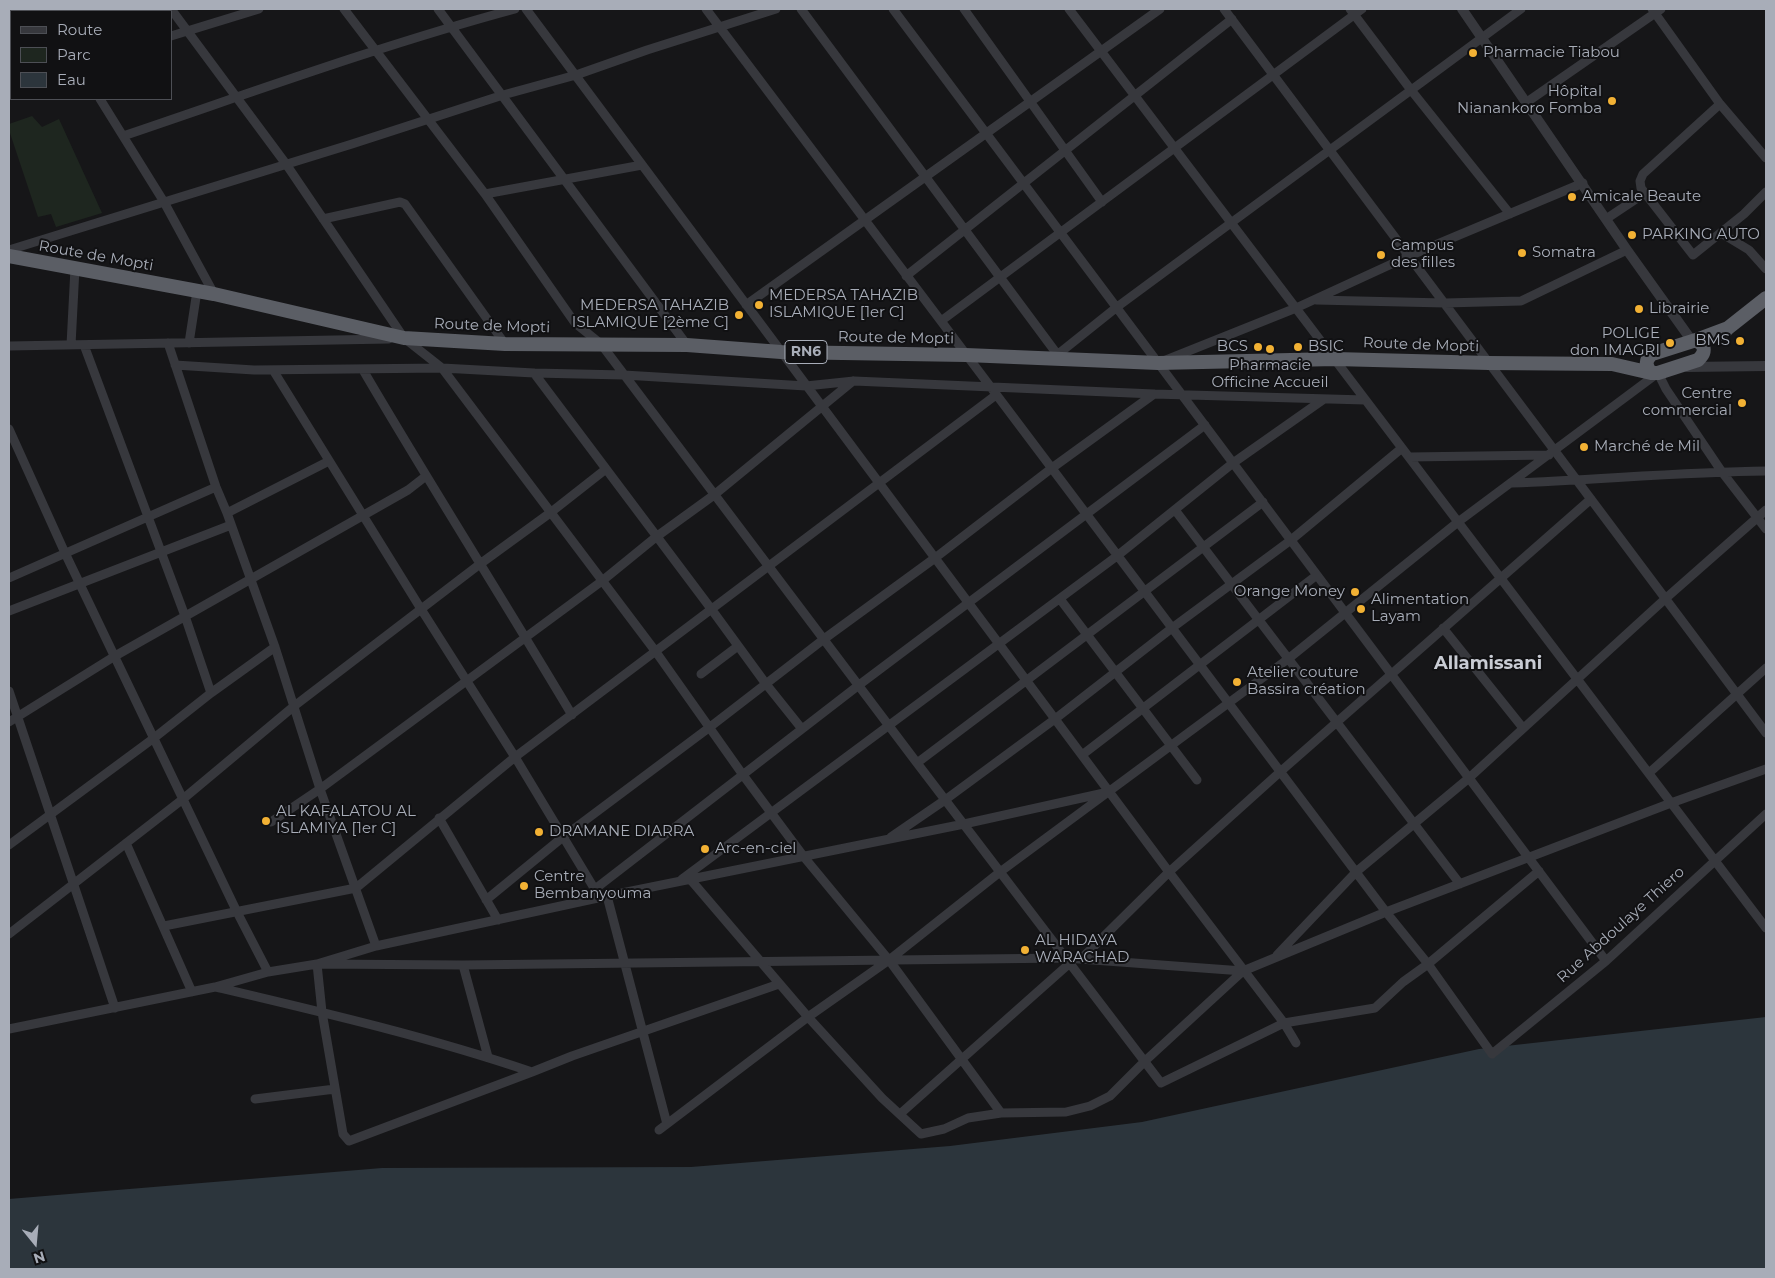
<!DOCTYPE html>
<meta charset="utf-8">
<style>
body{margin:0}
#map{position:relative;width:1775px;height:1278px;overflow:hidden;background:#161618;font-family:Montserrat,sans-serif}
canvas{display:block}
.frame{position:absolute;inset:0;border:10px solid #a8adb8;pointer-events:none}
.legend{position:absolute;left:10px;top:10px;width:162px;height:90px;box-sizing:border-box;background:#111113;border:1px solid #4d4f55;margin:0;padding:6px 9px;list-style:none;font-size:15px;color:#a8adb8}
.legend li{display:flex;align-items:center;gap:10px;height:25px}
.legend b{width:25px;border:1px solid #4d4f55}
.north{position:absolute;left:10px;top:1218px;width:50px;height:50px;-webkit-text-stroke:4px #111113;paint-order:stroke;rotate:163deg;font-size:14px;font-weight:700;line-height:20px;text-align:center;color:#a8adb8}
.north::after{content:'';display:block;margin:auto;width:18px;height:22px;background:#a8adb8;clip-path:polygon(50% 0,100% 100%,50% 72%,0 100%)}
</style>
<div id="map">
<canvas width="1775" height="1278"></canvas>
<div class="frame"></div>
<ul class="legend">
<li><b style="height:6px;background:#37383d"></b>Route</li>
<li><b style="height:14px;background:#1e261f"></b>Parc</li>
<li><b style="height:14px;background:#2c353c"></b>Eau</li>
</ul>
<div class="north">N</div>
</div>
<script>
const c = document.querySelector('canvas').getContext('2d');
c.lineJoin = 'round';
function fill(path, color) { c.fillStyle = color; c.fill(path, 'evenodd'); }
function stroke(path, color, width, dash) { c.strokeStyle = color; c.lineWidth = width; c.lineCap = dash ? 'butt' : 'round'; c.setLineDash(dash || []); c.stroke(path); }
function write(font, color, halo, rows, align = 'center') {
  c.font = font + ' Montserrat,sans-serif'; c.lineWidth = 4; c.setLineDash([]); c.textBaseline = 'middle'; c.strokeStyle = halo; c.fillStyle = color; for (const [text, x, y, turn = 0] of rows) {
    c.save(); c.translate(x, y); c.rotate((+turn || 0) * Math.PI / 180); c.textAlign = isNaN(turn) ? turn : align; if (halo) c.strokeText(text, 0, 0); c.fillText(text, 0, 0); c.restore();
  }
}
fill(new Path2D(`
 M32 116 42 127 59 119 102 213 56 227 51 214 38 217 9 130V124Z`), '#1e261f');
fill(new Path2D(`
 M1766 1017V1269H9V1199L382 1168 691 1167 950 1146 1142 1122 1479 1049Z`), '#2c353c');
stroke(new Path2D(`
 M43 9 45 11
 M171 9 286 164 404 338 442 368 656 652 743 775 804 857 889 960 1001 1113
 M344 9 485 194 575 323 601 344 917 763 1161 1083 1284 1023 1375 1008 1403 982 1428 964 1539 871
 M438 9 687 345
 M526 9 1169 872 1284 1023 1296 1043
 M706 9 1386 912 1428 964 1492 1054 1606 961 1766 814
 M801 9 1057 354
 M893 9 1606 961
 M964 9 1102 202
 M1069 9 1766 928
 M1224 9 1766 733
 M1350 9 1411 90 1510 214
 M1652 9 1720 104 1766 158
 M171 36 259 9
 M9 88 11 87
 M100 99 164 202 214 294
 M1527 102 1661 9
 M1720 104 1643 174 1640 181 1641 188 1693 255 1744 214 1766 192
 M123 136C253 92 382 45 515 9
 M485 194 642 165
 M323 219 400 202 405 204 505 344
 M1606 219 1645 193
 M1721 233 1749 250 1766 269
 M9 250 352 144 503 95 576 75 647 50 776 9
 M906 276 1232 19
 M1316 300 1445 303 1521 301 1627 250
 M746 305 1160 9
 M941 321 1362 9
 M168 343 216 487 227 513 275 647 320 789 376 946
 M189 343 197 291
 M71 345 75 268
 M84 345 185 616 211 693
 M9 346 389 339
 M1052 359 1117 307 1521 9
 M1166 360 1296 308 1409 256 1583 183
 M175 365 254 370 442 368 534 373 624 375 806 386 854 381 1154 394 1365 400
 M273 370 421 609 515 757 597 893
 M363 370C431 486 503 599 572 715
 M534 373 712 610 766 684 802 729
 M9 429 65 553 237 912 268 972
 M1409 457 1549 455
 M1512 483C1597 480 1681 472 1766 471
 M1175 510 1460 884
 M227 513 329 461
 M9 578 216 487
 M1060 599 1197 780
 M9 611 231 525
 M1443 628 1523 728
 M701 674 738 646
 M9 691 115 1008
 M9 722 115 656 408 490 426 476
 M1082 755 1317 575
 M917 763 1263 502
 M1649 773 1766 668
 M439 818 498 920
 M271 822 320 789 602 581 656 537 714 495 853 381
 M891 837 945 800 1055 719 1172 628 1291 540 1402 448
 M126 843 192 992
 M9 845 154 738 211 693 275 647
 M682 879 1117 556 1233 463 1324 399
 M690 879 808 1017 882 1098 921 1134 944 1129 968 1118 1001 1113 1066 1112 1090 1106 1110 1096 1145 1061 1243 971
 M595 889 859 685 1205 425
 M607 896 667 1124
 M486 900 563 837 710 727 824 639 935 558 1052 468 1154 394
 M164 926 356 888 515 757 996 395
 M9 934 183 799 293 707 480 564 550 513 606 469
 M1277 955 1356 872 1469 778 1665 599 1766 510
 M1082 958 1169 872 1280 772 1591 499
 M463 965 488 1057
 M216 987C322 1012 429 1037 532 1072L572 1056 779 984
 M9 1029 215 987 268 972 317 964 463 965 1066 958 1243 971 1386 912 1671 803 1766 769
 M532 1072 349 1141 343 1134 322 1012 317 964 376 946 607 896 964 824 1104 793
 M255 1099 335 1089
 M900 1114 1070 963
 M659 1130 808 1017 889 960 1000 872 1288 659 1458 522 1658 373 1666 389 1722 472 1766 529`), '#37383d', 9);
stroke(new Path2D(`
 M1462 9 1627 250 1692 341
 M1687 367 1766 366`), '#37383d', 10);
stroke(new Path2D(`
 M9 256 214 294 404 338 505 344 687 345 781 352 966 355 1158 363 1335 359 1489 363 1612 364 1651 373
 M1721 335 1728 328 1766 298
 M1696 340 1703 345C1705 352 1703 355 1698 360L1658 373H1651C1645 365 1645 360 1652 354L1696 340 1728 328`), '#5b5e65', 14);
for (const [x, y, r, color] of [
 [1473,53,5,"#f2b134"],
 [1612,101,5,"#f2b134"],
 [1572,197,5,"#f2b134"],
 [1632,235,5,"#f2b134"],
 [1522,253,5,"#f2b134"],
 [1381,255,5,"#f2b134"],
 [759,305,5,"#f2b134"],
 [1639,309,5,"#f2b134"],
 [739,315,5,"#f2b134"],
 [1740,341,5,"#f2b134"],
 [1670,343,5,"#f2b134"],
 [1258,347,5,"#f2b134"],
 [1298,347,5,"#f2b134"],
 [1270,349,5,"#f2b134"],
 [1742,403,5,"#f2b134"],
 [1584,447,5,"#f2b134"],
 [1355,592,5,"#f2b134"],
 [1361,609,5,"#f2b134"],
 [1237,682,5,"#f2b134"],
 [266,821,5,"#f2b134"],
 [539,832,5,"#f2b134"],
 [705,849,5,"#f2b134"],
 [524,886,5,"#f2b134"],
 [1025,950,5,"#f2b134"]
]) { const dot = new Path2D(); dot.arc(x, y, r, 0, 2 * Math.PI); c.fillStyle = color; c.fill(dot); stroke(dot, '#111113', 2); }
for (const [x, y, w] of [
 [806,352,42]
]) { const box = new Path2D(); box.roundRect(x - w / 2, y - 11.5, w, 23, 4); c.fillStyle = '#111113'; c.fill(box); stroke(box, '#a8adb8', 1); }
write('bold 14px', '#a8adb8', null, [
 ["RN6",806,352]
]);
write('15px', '#a8adb8', '#111113', [
 ["Pharmacie Tiabou",1483,53],
 ["Hôpital",1602,92,"right"],
 ["Nianankoro Fomba",1602,109,"right"],
 ["Amicale Beaute",1582,197],
 ["PARKING AUTO",1642,235],
 ["Campus",1391,246],
 ["des filles",1391,263],
 ["Somatra",1532,253],
 ["MEDERSA TAHAZIB",769,296],
 ["ISLAMIQUE [1er C]",769,313],
 ["MEDERSA TAHAZIB",729,306,"right"],
 ["ISLAMIQUE [2ème C]",729,323,"right"],
 ["Librairie",1649,309],
 ["POLIGE",1660,334,"right"],
 ["don IMAGRI",1660,351,"right"],
 ["BMS",1730,341,"right"],
 ["BCS",1248,347,"right"],
 ["BSIC",1308,347],
 ["Pharmacie",1270,366,"center"],
 ["Officine Accueil",1270,383,"center"],
 ["Centre",1732,394,"right"],
 ["commercial",1732,411,"right"],
 ["Marché de Mil",1594,447],
 ["Orange Money",1345,592,"right"],
 ["Alimentation",1371,600],
 ["Layam",1371,617],
 ["Atelier couture",1247,673],
 ["Bassira création",1247,690],
 ["AL KAFALATOU AL",276,812],
 ["ISLAMIYA [1er C]",276,829],
 ["DRAMANE DIARRA",549,832],
 ["Arc-en-ciel",715,849],
 ["Centre",534,877],
 ["Bembanyouma",534,894],
 ["AL HIDAYA",1035,941],
 ["WARACHAD",1035,958]
], 'left');
write('15px', '#a8adb8', '#111113', [
 ["Route de Mopti",96,256,10],
 ["Route de Mopti",492,326,2],
 ["Route de Mopti",896,338,1],
 ["Route de Mopti",1421,345,2],
 ["Rue Abdoulaye Thiero",1621,925,-42]
]);
write('bold 18px', '#c9ccd4', '#111113', [
 ["Allamissani",1488,664]
]);
</script>
